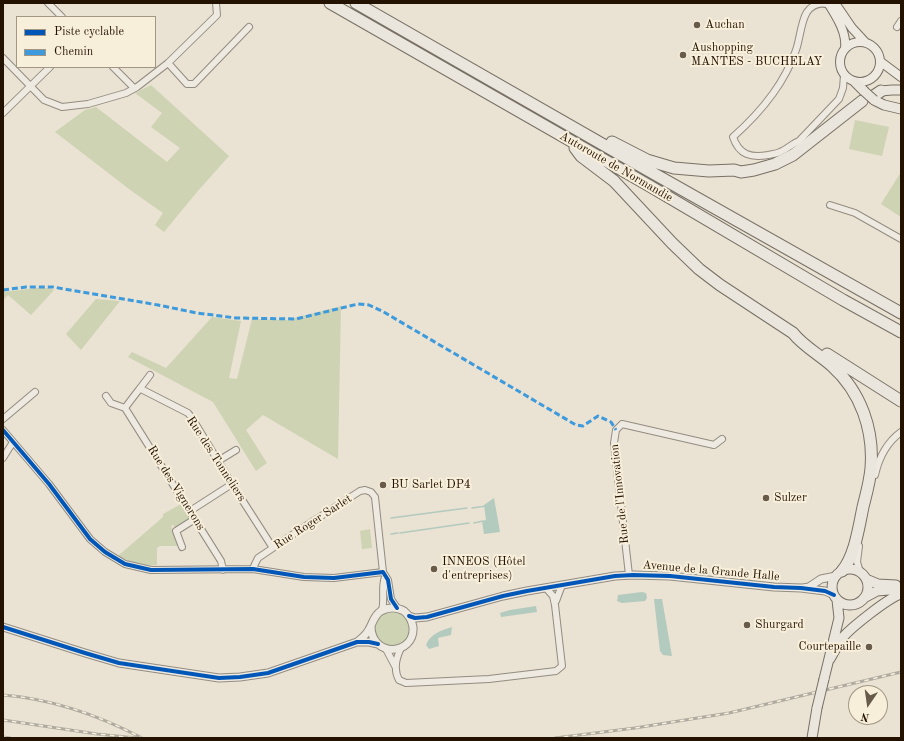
<!DOCTYPE html>
<meta charset="utf-8">
<style>
body{margin:0}
#map{position:relative;width:904px;height:741px;overflow:hidden;background:#eae2d2;font-family:"Old Standard TT",serif}
canvas{display:block}
.frame{position:absolute;inset:0;border:4px solid #241201;pointer-events:none}
.legend{position:absolute;left:16px;top:16px;width:140px;height:52px;box-sizing:border-box;background:#f8efdb;border:1px solid #a39784;margin:0;padding:5px 7px;list-style:none;font-size:12px;color:#241201}
.legend li{display:flex;align-items:center;gap:8px;height:20px}
.legend b{width:20px;border:1px solid #a39784}
.north{position:absolute;left:848px;top:685px;width:40px;height:40px;box-sizing:border-box;background:#f8efdb;border:1px solid #a39784;border-radius:50%;rotate:193deg;font-size:11px;font-weight:700;line-height:16px;text-align:center;color:#241201}
.north::after{content:'';display:block;margin:auto;width:14px;height:18px;background:#695b4a;clip-path:polygon(50% 0,100% 100%,50% 72%,0 100%)}
</style>
<div id="map">
<canvas width="904" height="741"></canvas>
<div class="frame"></div>
<ul class="legend">
<li><b style="height:5px;background:#0057b8"></b>Piste cyclable</li>
<li><b style="height:5px;background:#3c9add"></b>Chemin</li>
</ul>
<div class="north">N</div>
</div>
<script>
const c = document.querySelector('canvas').getContext('2d');
c.lineJoin = 'round';
function fill(path, color) { c.fillStyle = color; c.fill(path, 'evenodd'); }
function stroke(path, color, width, dash) { c.strokeStyle = color; c.lineWidth = width; c.lineCap = dash ? 'butt' : 'round'; c.setLineDash(dash || []); c.stroke(path); }
function write(font, color, halo, rows, align = 'center') {
  c.font = font + ' "Old Standard TT",serif'; c.lineWidth = 4; c.setLineDash([]); c.textBaseline = 'middle'; c.strokeStyle = halo; c.fillStyle = color; for (const [text, x, y, turn = 0] of rows) {
    c.save(); c.translate(x, y); c.rotate((+turn || 0) * Math.PI / 180); c.textAlign = isNaN(turn) ? turn : align; if (halo) c.strokeText(text, 0, 0); c.fillText(text, 0, 0); c.restore();
  }
}
fill(new Path2D(`
 M151 85 229 156 197 192 164 232 155 225 163 213 133 192 55 132 85 110 96 107 167 162 180 148 151 127 162 113 135 93Z
 M855 120 889 127 882 156 849 149Z
 M901 172V217L881 204Z
 M37 288H48L54 290 31 315 8 295 3 300V292Z
 M96 299 120 301 81 350 66 334Z
 M341 306 338 459 263 415 246 430 267 463 256 471 213 402 128 357 132 352 166 368 212 317 241 321 229 378 237 379 252 319 287 320Z
 M183 503 193 518 178 528 175 527 173 525 171 526 177 538V546H160L157 548V565C143 567 130 562 118 556L163 517V514Z
 M370 529 372 548 362 549 360 531Z
 M375 629a17 17 0 1 1 34 0a17 17 0 1 1-34 0Z`), '#cdd3b3');
fill(new Path2D(`
 M494 498 500 532 484 534 482 521 486 520 484 505Z
 M642 592 646 593 647 598 645 601 622 603 617 601 618 595Z
 M654 599H662L672 656 663 655 660 651Z
 M536 606 537 612 501 617 500 613 510 610Z
 M452 627 451 635 438 638 439 646 429 649 426 645C430 634 442 630 452 627Z`), '#b3cabe');
stroke(new Path2D(`
 M472 508 486 506
 M391 518 467 508
 M474 523 483 521
 M400 533 469 523
 M391 534 398 533`), '#b3cabe', 1.5);
const minor = new Path2D(`
 M48 3 62 17
 M829 5C821 2 813 4 807 12 801 21 800 39 796 50 784 85 760 113 733 137 739 155 751 158 768 155 772 154 776 154 780 152 787 149 792 144 799 141L839 99 843 88 844 75
 M897 27 901 21
 M3 58 44 100 62 107 88 104 126 93 137 87 168 63 217 15 216 3
 M168 63 187 84H194L249 27
 M113 67 134 88
 M3 113 50 67
 M830 205 855 213 901 239
 M141 389 188 413 192 418 232 484 273 548
 M106 396 111 403 125 408
 M125 408 221 561 223 570
 M125 408C133 397 142 386 150 375
 M3 419 35 392
 M3 430 49 484 90 539 105 552 125 564 151 570 253 569 304 577 334 578 383 572 388 580 391 599 397 608
 M3 458 13 442
 M218 461 236 450
 M875 475C879 457 886 443 901 432
 M190 511 232 484
 M859 546 857 562 860 572
 M182 547 176 531 195 519
 M253 569 255 564 258 558 298 531 360 491 365 490 371 492 375 497 383 572
 M629 575 614 443 616 430 622 424 714 445 722 439
 M556 601 562 585
 M382 610C385 599 381 587 385 577
 M401 648C396 658 393 669 399 680L406 683 489 679 556 671 562 666 555 605 553 596 546 588
 M386 649 395 666`);
const tertiary = new Path2D(`
 M803 588 809 587 821 579 836 576
 M409 616 415 618 427 617 503 596 527 591 615 576 633 575 670 576 774 587 801 588 825 591 834 595
 M3 627 85 653 119 663 219 678 240 677 268 673 357 642H369L378 644
 M357 642C361 639 365 636 368 631 373 624 373 616 381 611 388 607 397 607 404 611 409 615 412 621 413 627 415 656 371 658 371 626`);
const secondary = new Path2D(`
 M828 3C836 16 847 32 845 48
 M835 3 852 28 865 42
 M840 62a20 20 0 1 1 40 0a20 20 0 1 1-40 0Z
 M881 62 901 77`);
const primary = new Path2D(`
 M855 82 864 91
 M881 91 892 90H901
 M874 100 884 105 901 109
 M832 587a18 18 0 1 1 36 0a18 18 0 1 1-36 0Z
 M866 579 878 584 896 585
 M864 598 877 591 901 589
 M830 659C834 652 838 644 843 637 852 627 888 598 901 594
 M824 679 839 618 837 600
 M812 738 817 708`);
const motorway = new Path2D(`
 M330 3 648 185 843 300 901 332
 M356 3 651 172 901 313
 M875 95 881 91
 M612 142 647 160 674 168 709 171 734 170 741 172 754 170 775 164 793 155 862 101
 M575 148 581 156 614 181 672 243 699 269 720 285 793 333C803 346 820 355 832 366 861 392 874 430 871 468 870 481 866 495 863 507 859 526 855 556 842 571
 M827 354 901 401`);
stroke(minor, '#938c81', 8);
stroke(tertiary, '#938c81', 9);
stroke(secondary, '#777065', 10);
stroke(primary, '#777065', 11);
stroke(motorway, '#777065', 13);
stroke(minor, '#eeeae1', 6);
stroke(tertiary, '#eeeae1', 7);
stroke(secondary, '#eeeae1', 8);
stroke(primary, '#ebe6dd', 9);
stroke(motorway, '#ebe6dd', 11);
const rail = new Path2D(`
 M3 695C53 699 98 715 142 738
 M3 720 97 734 136 738
 M3 737 10 738
 M555 738 635 728 729 713 901 672`);
stroke(rail, '#afaba1', 3);
stroke(rail, '#f8efdb', 1.5, [4.5]);
const primaryBridge = new Path2D(`
 M864 91 874 100
 M817 708 824 679`);
stroke(primaryBridge, '#777065', 11, []);
stroke(primaryBridge, '#ebe6dd', 9);
stroke(new Path2D(`
 M3 290 26 287H53L158 305 197 313 236 318 296 319 358 304 369 305 382 311 576 425 583 426 598 416 611 422 616 430`), '#3c9add', 3, [6, 3]);
stroke(new Path2D(`
 M3 430 49 484 90 539 105 552 125 564 151 570 253 569 304 577 334 578 383 572 388 580 391 599 397 608
 M409 616 415 618 427 617 503 596 527 591 615 576 633 575 670 576 774 587 801 588 825 591 834 595
 M3 627 85 653 119 663 219 678 240 677 268 673 357 642H369L378 644`), '#0057b8', 4);
for (const [x, y, r, color] of [
 [697,25,4,"#695b4a"],
 [683,55,4,"#695b4a"],
 [383,485,4,"#695b4a"],
 [766,498,4,"#695b4a"],
 [434,569,4,"#695b4a"],
 [747,625,4,"#695b4a"],
 [869,647,4,"#695b4a"]
]) { const dot = new Path2D(); dot.arc(x, y, r, 0, 2 * Math.PI); c.fillStyle = color; c.fill(dot); stroke(dot, '#f8efdb', 1.5); }
write('12px', '#241201', '#f8efdb', [
 ["Auchan",705,25],
 ["Aushopping",691,48],
 ["MANTES - BUCHELAY",691,62],
 ["BU Sarlet DP4",391,485],
 ["Sulzer",774,498],
 ["INNEOS (Hôtel",442,562],
 ["d'entreprises)",442,576],
 ["Shurgard",755,625],
 ["Courtepaille",861,647,"right"]
], 'left');
write('12px', '#241201', '#f8efdb', [
 ["Autoroute de Normandie",616,167,30],
 ["Rue des Tonneliers",216,459,57],
 ["Rue des Vignerons",176,488,58],
 ["Rue de l'Innovation",620,494,-96],
 ["Rue Roger Sarlet",313,522,-33],
 ["Avenue de la Grande Halle",711,571,5]
]);
</script>
